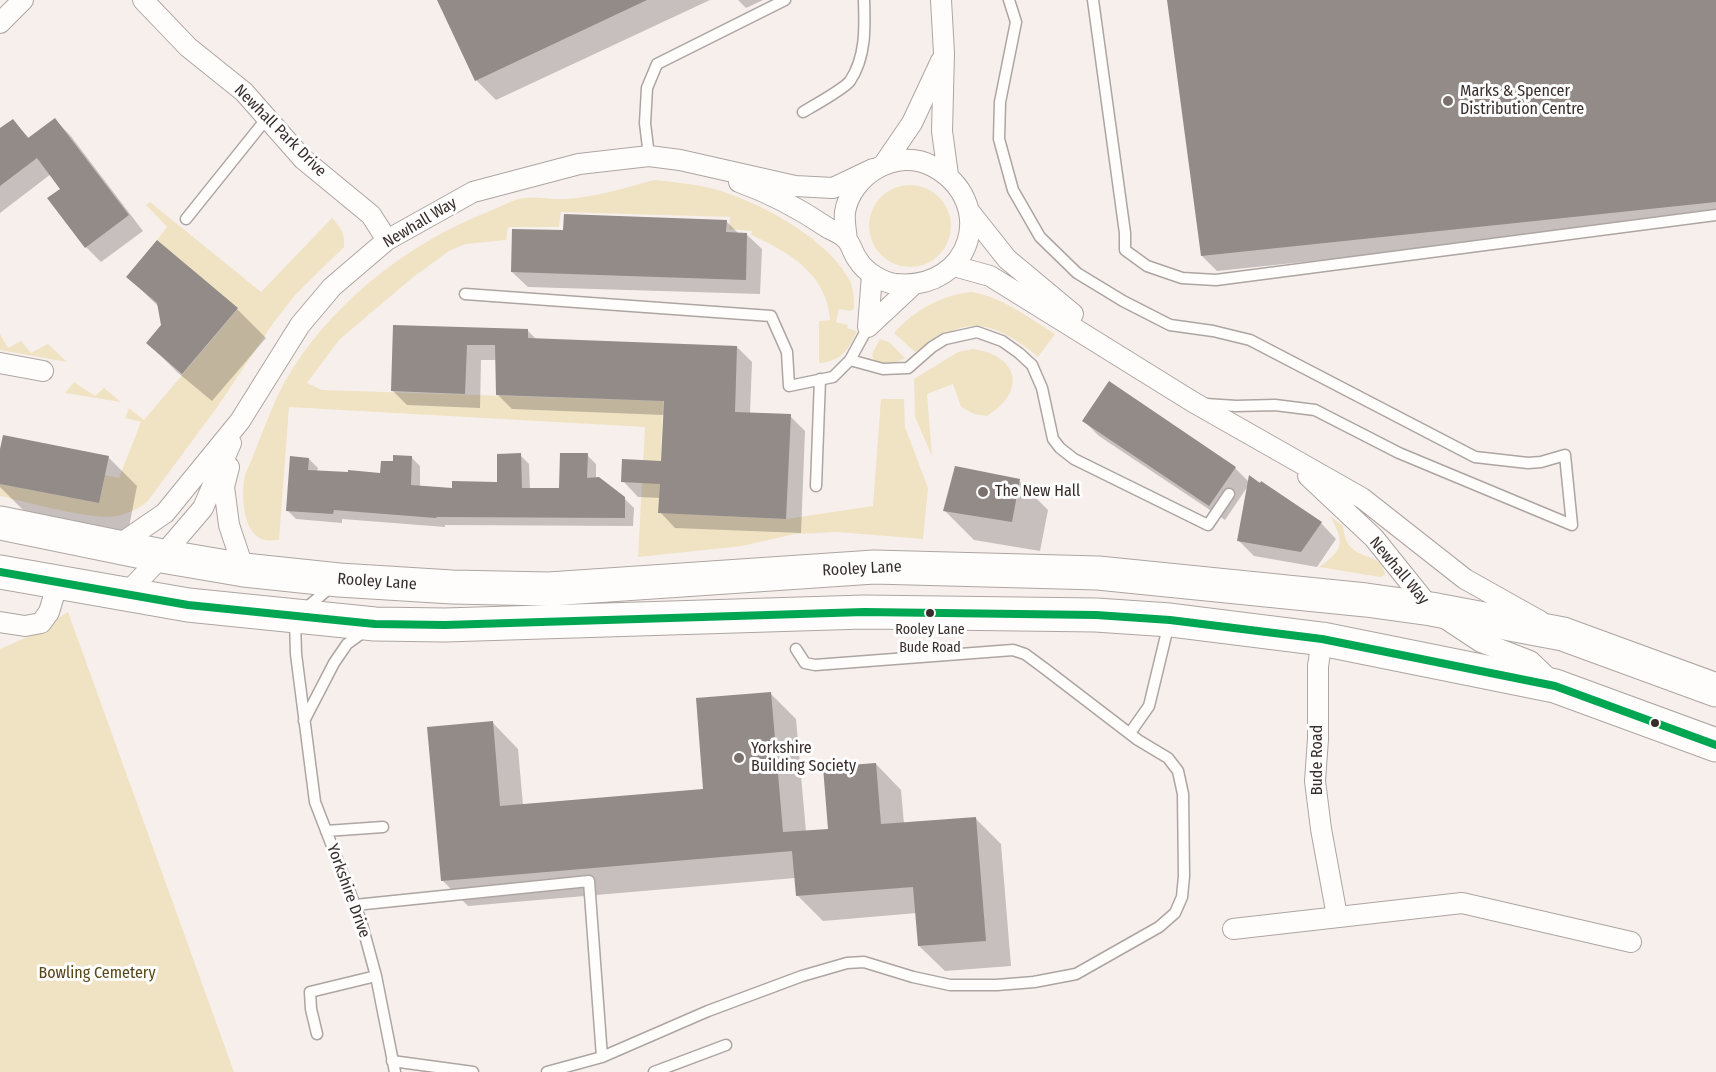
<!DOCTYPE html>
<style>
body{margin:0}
canvas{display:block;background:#f7efec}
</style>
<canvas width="1716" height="1072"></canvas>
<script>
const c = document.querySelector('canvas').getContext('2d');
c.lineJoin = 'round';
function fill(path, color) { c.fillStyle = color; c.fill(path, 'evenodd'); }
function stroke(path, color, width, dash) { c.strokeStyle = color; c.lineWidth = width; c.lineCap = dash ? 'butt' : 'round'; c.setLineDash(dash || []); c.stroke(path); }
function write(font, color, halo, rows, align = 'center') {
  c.font = font + ' "Fira Sans Condensed",sans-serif'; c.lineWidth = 6; c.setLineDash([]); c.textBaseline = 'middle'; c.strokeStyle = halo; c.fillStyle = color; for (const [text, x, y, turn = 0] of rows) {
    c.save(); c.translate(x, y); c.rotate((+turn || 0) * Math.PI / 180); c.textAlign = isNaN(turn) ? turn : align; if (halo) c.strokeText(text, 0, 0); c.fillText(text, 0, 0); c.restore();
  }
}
fill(new Path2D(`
 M654 180C674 182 695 184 714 189 758 201 829 239 850 281 854 290 854 299 854 309L850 311 839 309 836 322 848 325 847 328 857 331C849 349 841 362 819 363V321L830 320C827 275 790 252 751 235L752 231 729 229 730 217 561 212 559 227H508L506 240 466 244 449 251 412 278 339 340 307 383 322 390 663 401 659 513 786 519 873 506 881 399H904L905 427 928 488 923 539 837 532 795 534 742 546 638 557 645 427 289 407 279 540C274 540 268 541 264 540 242 534 241 493 245 475 261 440 272 400 293 368 339 297 412 241 490 211 501 207 513 199 524 198 538 196 552 200 565 199 596 197 625 188 654 180Z
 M869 226a41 41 0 1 1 82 0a41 41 0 1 1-82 0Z
 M150 202 261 292 332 218C341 228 345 233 344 247L296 294 274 322 218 406 147 502C138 509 129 513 117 516 93 521 27 502 0 496V484L99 503 105 475 119 478 141 422 125 418 129 408 144 420 238 309 157 240 167 227 146 205Z
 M971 292C1003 297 1029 318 1055 334L1038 357C1017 339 987 318 957 329 942 334 928 344 915 352L894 333C914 310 942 295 971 292Z
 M0 334 8 348 21 341 31 353 48 344 67 362 0 350Z
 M880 339 889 342 905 358C895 364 886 366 874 361L872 354Z
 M973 349C1019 355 1027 392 987 416L974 414 961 407 953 384 927 394 932 456 915 417 914 379 958 352Z
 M74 382 95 396 104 388 121 402 65 393Z
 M1330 516 1343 526C1346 566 1383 548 1385 575L1380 577 1319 567C1344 549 1345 543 1330 516Z
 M68 612 234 1072H0V649L30 636Z`), '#f0e3c4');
fill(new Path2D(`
 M439 0H710L496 100 476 80Z
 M738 0H763L746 8Z
 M1169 0H1716V219L1217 271 1202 256Z
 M55 120 70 135 143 231 101 262 86 247 49 199 62 189 51 174 0 213V130L13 121 30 139Z
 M726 221 739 234H746L762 249 760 294 528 287 512 272 565 232Z
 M128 277 237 309 266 338 212 401 177 372 148 343 162 326 159 307Z
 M394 326 528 331 537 340 737 347 752 362 750 414 790 416 805 431 801 533 675 528 660 512 661 498 638 497 623 481 662 462 664 415 512 409 497 394 496 360H481L480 408 407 405 392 390Z
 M1084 421 1235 468 1249 482 1321 523 1336 539 1317 567 1254 556 1239 541 1248 486 1225 520 1099 436Z
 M520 455 529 464 530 489 560 490 587 455 596 464V479L624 498 634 508 633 526 445 525V527L342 519V523L296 519 287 510 309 459 318 468 317 472 382 474 395 463 411 457 420 466V487L453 489 499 484Z
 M0 456 108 457 137 486 128 532 24 511 0 487Z
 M1019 481 1048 510 1040 551 974 540 945 511Z
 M770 693 796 719 806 832 830 830 876 764 901 790 904 824 975 818 1001 844 1011 966 945 971 919 946 917 913 823 921 797 895 795 878 468 906 442 880 493 723 518 749 523 805 705 790Z`), '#0003');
fill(new Path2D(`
 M437 0H647L475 81Z
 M1167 0H1716V202L1201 256Z
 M55 118 129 215 85 248 47 198 60 189 37 158 0 186V128L13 119 28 138Z
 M564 214 727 220 726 232 747 233 746 280 511 272 512 229 563 230Z
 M157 240 238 308 182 374 146 343 161 325 157 303 126 277Z
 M393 325 528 329V338L737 346 735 412 791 414 786 519 658 513 660 484 621 482 622 459 661 461 664 401 496 395 495 345H467L465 394 391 391Z
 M1109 381 1236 467 1209 506 1082 421Z
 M3 435 109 456 99 503 0 484V449Z
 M521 453 522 488H559L560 453H588L587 478 599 477 625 497V518L437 517 436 518 334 510 333 514 286 511 290 456 309 458 308 470 348 472V470L380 473 381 461H393V455L412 456 411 485 452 488V481L497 482V454Z
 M955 466 1020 479 1012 522 943 511Z
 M1249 475 1260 483 1261 481 1322 522 1301 552 1237 541Z
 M771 692 783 832 828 829 823 767 876 763 881 824 976 817 986 941 918 946 913 887 796 896 792 851 441 881 427 727 493 721 500 806 703 789 696 698Z`), '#928b87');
const lane = new Path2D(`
 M1009 0 1016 22 1000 102 999 139 1013 190 1040 237 1077 273 1123 301 1170 325 1213 331 1250 340 1475 457 1528 463 1541 462 1565 455 1572 525 1399 453 1315 410 1275 405 1236 406 1206 404
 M1093 0 1125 233V250L1147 266 1182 278 1216 280 1716 215
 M803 112C813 106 844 89 850 81 866 57 865 28 864 0
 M649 156 645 123 647 88 657 64 785 0
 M186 219 267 118
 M465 294 771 316 787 352 789 386 833 377 850 360 868 327
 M850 360 883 369 908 368 932 347 945 339 977 332 1002 341 1019 353 1032 365 1042 388 1053 439 1060 448 1074 459 1208 525 1229 494
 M816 486 820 379
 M305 609 332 586
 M295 620 296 654 315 802 361 921 376 976 395 1072
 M304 721 334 663 347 644 365 631
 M1130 733 1149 706 1169 623
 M326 831 383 827
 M355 905 589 881 602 1057
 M317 1034 311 1009 310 992 376 976
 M392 1061 473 1072
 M547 1072 602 1057 708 1011 802 976 847 963 864 962 913 977 950 985H997L1034 982 1076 974 1159 927 1175 913 1182 897 1184 876 1183 794 1178 771 1168 758 1138 740 1044 668 1025 654 1013 650 815 665 805 663 796 649
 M654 1072 726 1045`);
const street = new Path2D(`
 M143 0 188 47 244 92 303 159 371 215 387 240
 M941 0 944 53 942 131 948 175
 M0 23 23 0
 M884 164 912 123 941 61
 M739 182C770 193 800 209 828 228 834 231 843 235 847 240 852 246 853 254 858 260 865 272 882 282 895 284 972 292 999 201 932 166 897 147 851 175 845 212 844 221 846 231 847 240
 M969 211 1007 259 1073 314
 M954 266 990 276 1193 402 1362 498 1465 579 1540 621
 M868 327 913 285
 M868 327 872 275
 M0 363 43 371
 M229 467 224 487 229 525 244 570
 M1308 476 1374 538 1431 609 1481 642 1530 661 1552 682
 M117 546 165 513 240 421 300 325 332 287 387 240 473 192 579 164 649 156 680 160 795 186 833 188 873 169
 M126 594 162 556 203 508 231 443
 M0 622 25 626 41 623 49 612 58 582
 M1322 639 1318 666V739L1315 781 1321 829 1337 916
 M1233 929 1462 903 1631 942`);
const highway = new Path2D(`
 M0 523 162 556 244 570 339 580 452 587 549 589 874 567 1098 573 1366 600 1431 609 1563 634 1716 690
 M0 572 188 605 375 624 445 625 864 612 1096 615 1170 620 1322 639 1555 686 1716 745`);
stroke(lane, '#ada5a2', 13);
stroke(street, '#ada5a2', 22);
stroke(highway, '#ada5a2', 35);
stroke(lane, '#fefdfc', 10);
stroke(street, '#fefdfc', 20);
stroke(highway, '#fefdfc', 33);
stroke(new Path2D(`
 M0 572 188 605 375 624 445 625 864 612 1096 615 1170 620 1322 639 1555 686 1716 745`), '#00a651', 8);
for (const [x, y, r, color] of [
 [1448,101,6,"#7a716e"],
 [983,492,6,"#7a716e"],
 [930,613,5,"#372d2a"],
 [1655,723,5,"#372d2a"],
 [739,758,6,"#7a716e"]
]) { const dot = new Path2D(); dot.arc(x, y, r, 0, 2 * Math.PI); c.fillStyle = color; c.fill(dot); stroke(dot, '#fdfdfd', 2); }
write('14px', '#372d2a', '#fdfdfd', [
 ["Rooley Lane",930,630],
 ["Bude Road",930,648]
]);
write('16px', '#372d2a', '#fdfdfd', [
 ["Marks & Spencer",1460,92],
 ["Distribution Centre",1460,110],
 ["The New Hall",995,492],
 ["Yorkshire",751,749],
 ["Building Society",751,767]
], 'left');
write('16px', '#372d2a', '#fdfdfd', [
 ["Newhall Park Drive",280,131,45],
 ["Newhall Way",420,223,-31],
 ["Rooley Lane",862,569,-3],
 ["Newhall Way",1399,571,50],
 ["Rooley Lane",377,582,4],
 ["Bude Road",1318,760,-90],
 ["Yorkshire Drive",348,891,70]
]);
write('16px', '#554716', '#fdfdfd', [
 ["Bowling Cemetery",97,974]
]);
</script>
